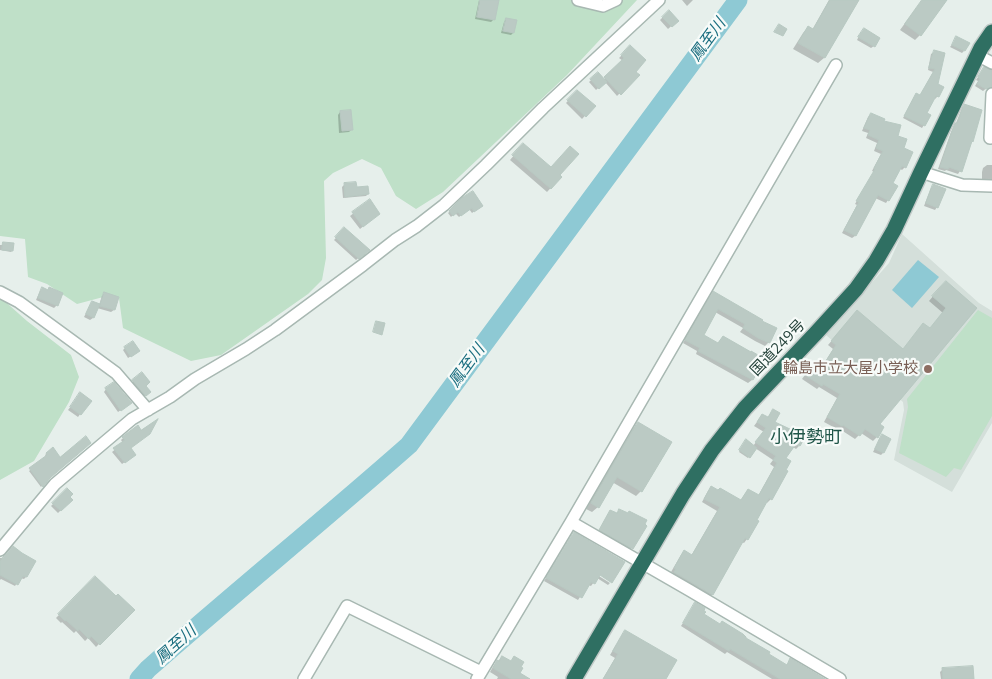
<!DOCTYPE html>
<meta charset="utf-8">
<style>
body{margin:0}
canvas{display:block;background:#e6efeb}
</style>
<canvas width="992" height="679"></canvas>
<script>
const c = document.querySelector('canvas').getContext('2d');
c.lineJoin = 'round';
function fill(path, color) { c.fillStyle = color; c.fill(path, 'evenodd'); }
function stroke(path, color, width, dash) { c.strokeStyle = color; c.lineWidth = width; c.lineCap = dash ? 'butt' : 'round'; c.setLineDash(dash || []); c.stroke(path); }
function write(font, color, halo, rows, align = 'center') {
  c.font = font + ' "Open Sans","Noto Sans JP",sans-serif'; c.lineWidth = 4.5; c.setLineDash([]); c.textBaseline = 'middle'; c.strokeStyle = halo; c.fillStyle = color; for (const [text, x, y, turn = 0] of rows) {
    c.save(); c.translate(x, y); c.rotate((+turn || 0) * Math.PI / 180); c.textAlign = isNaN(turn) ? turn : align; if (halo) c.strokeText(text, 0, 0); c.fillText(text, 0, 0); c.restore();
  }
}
fill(new Path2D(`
 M902 234 979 303 992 311V423L952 492 894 460 904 410 903 402 826 335 889 263Z`), '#d4dfda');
fill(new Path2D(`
 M0 0H637L567 75 443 192 416 209 396 196 381 168 362 159 333 173 324 181 326 258 322 280 308 294 221 355 191 361 123 328 119 298 107 296 77 304 47 284 28 277 25 239 0 236Z
 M0 297 27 321 71 355 79 377 69 402 34 461 0 480Z
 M978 310 992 318V416L961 470 954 468 946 477 899 453 908 407 907 399Z`), '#bfe0c8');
fill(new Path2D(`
 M918 260 939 277 912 308 892 290Z`), '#8ec9d4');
fill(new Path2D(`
 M479 0H497L494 19 491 22 475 19Z
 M682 0H693L687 6Z
 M829 0H858L824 58 818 63 793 49 803 33 808 27 812 30Z
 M922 0H946L920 35 915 40 900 30Z
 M668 12 677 21 668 29 660 20Z
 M506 19 513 33 511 35 501 33 504 22Z
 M861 32 874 46 871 48 857 40Z
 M957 38 964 51 962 53 950 47Z
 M630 47 634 72 638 75 617 96 605 82 596 90 589 82 598 74 603 80 623 61 619 58Z
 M934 52 938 96 935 99 934 98 926 114 924 125 922 128 903 118 914 97 920 96 933 72 928 70 931 54Z
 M982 71H992L988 87 983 91 975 86 978 81 976 80Z
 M577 91 594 106 582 119 566 103Z
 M965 106 960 171 958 174 946 170 945 171 938 169 951 132 956 123 962 108Z
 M340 112 352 129 349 132 339 133 338 115Z
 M871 114 897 137 902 148 905 167 902 170 899 168 891 184 888 200 886 203 875 198 855 236 852 238 842 233 857 205 855 204 874 172 872 171 881 154 874 151 877 143 866 138 868 133 862 131 868 117Z
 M520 148 561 177 547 192 510 160Z
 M987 165H992V182L982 181V172L983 168Z
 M344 185 356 189 368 194 366 196 343 198 342 187Z
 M934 185 937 207 935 210 924 206 931 188Z
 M464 198 480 207 472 213 469 209 459 217 455 213 451 217 448 213Z
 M369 201 376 216 360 229 350 216Z
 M344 229 366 252 356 260 334 240Z
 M3 243 12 251 11 252 0 250V254V245H2Z
 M942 286 976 309 878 425 877 437 873 441 861 433 855 439 838 428 837 429 824 422 837 398 819 387 817 389 802 379 810 368 818 373 833 349 828 345 853 316 903 350 930 329 943 313 929 301Z
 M42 289 57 305 54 308 36 300 40 291Z
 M104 294 114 310 111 312 97 308 93 318 90 320 84 317 90 305 92 302 99 305 102 296Z
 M710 296 769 342 765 346 755 341 740 332 743 328 715 312 702 335 717 344 723 337 763 359 752 380 748 383 696 354 697 351 683 343Z
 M125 348 136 353 128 358 123 350Z
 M142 374 147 394 143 397 131 383Z
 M106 389 128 405 118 412 104 392Z
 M78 397 90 401 78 417 68 410Z
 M773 410 774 422 799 446 796 449 793 447 785 458 771 499 767 503 766 502 755 521 747 539 744 543 742 542 724 575 712 595 708 598 671 576 673 573 671 572 681 555 684 552 691 556 717 511 702 502 708 491 740 501 748 490 758 496 774 467 770 464 773 460 755 448 748 458 739 452 746 440 753 446 764 432 754 426 762 415 767 418Z
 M638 423 641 491 636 496 612 482 598 507 592 512 586 509 633 429Z
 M137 426 129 448 132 457 122 464 112 452 123 443 121 440 123 438Z
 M882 436 890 439 883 453 881 455 873 452 880 438Z
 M52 449 48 479 41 487 29 471 46 457 45 455Z
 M67 490 68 497 71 500 58 513 51 506Z
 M608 514 643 525 630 550 598 532Z
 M574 534 595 571 594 573 610 583 608 585 597 578 591 586 588 585 578 600 544 581 571 537Z
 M0 558H2L26 577 24 579 20 578 15 586 1 579 0 580Z
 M95 578 116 598 133 610 96 647 88 638 85 641 76 631 74 633 62 622 61 623 56 618Z
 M693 607 703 615 786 666 791 660 823 679H772L727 652 725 654 681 626Z
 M625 631 664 679H603L615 658 610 655 622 635Z
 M502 657 516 679H497L498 677 490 672 494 665Z
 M943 669 972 679H941L940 672Z`), '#0003');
stroke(new Path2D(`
 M139 679 148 669C234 593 323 521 409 445L738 0`), '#8ec9d4', 19);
const building = new Path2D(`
 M480 0H499L495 20 477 17Z
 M830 0H859L825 58 798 43 808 26 813 29Z
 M922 0H947L921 36 905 24Z
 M669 10 679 21 672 27 662 17Z
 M506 18 517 20 514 33 503 31Z
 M779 24 787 29 783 36 774 32Z
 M864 28 880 38 875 47 858 37Z
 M956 36 970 43 965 51 952 45Z
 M630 45 646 60 636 72 640 75 621 95 604 77 624 58 621 55Z
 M934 50 945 53 938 84 944 87 939 97 936 96 927 113 931 115 925 126 904 116 916 93 920 95 935 69 929 68Z
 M984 67 992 70V87L986 89 977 84 980 79 978 77Z
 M598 72 607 82 599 89 590 79Z
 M577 90 596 106 586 117 567 100Z
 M964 104 982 110 973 142 972 141 962 172 949 167 948 169 940 167 953 128 955 123H957Z
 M351 110 353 130 342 131 340 111Z
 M871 113 885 119 884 121 901 125 898 136 907 139 904 148 913 152 906 168 902 166 893 183 898 186 889 201 878 195 856 236 844 230 859 202 856 201 875 169 874 168 883 151 876 148 879 140 868 135 870 130 864 128Z
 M523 143 551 167 570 146 579 154 560 175 562 177 551 189 512 155Z
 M356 182 357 187 368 186 369 194 345 197 344 183Z
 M933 184 946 189 938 208 926 203Z
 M473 191 483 206 474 212 472 208 461 216 458 212 453 216 449 211 463 197Z
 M370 199 380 214 363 227 352 212Z
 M344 227 370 250 359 259 335 237Z
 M3 242 14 243 13 251 2 250Z
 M946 281 977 308 880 424 884 427 878 438 865 429 860 436 843 425 842 426 827 417 840 394 823 384 822 386 805 375 810 367 819 372 836 345 831 341 857 310 903 349 923 323 930 328 946 308 932 296Z
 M42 287 48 290 49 287 63 293 58 306 38 298Z
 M713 291 763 320 762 321 777 328 770 343 758 338 743 328 745 324 718 309 704 335 718 343 723 336 751 352V351L765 359 753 380 698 351 700 348 685 340Z
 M104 292 119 297 115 310 100 306Z
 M92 301 100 304 94 318 86 314Z
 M376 321 385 323 382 335 373 332Z
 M133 341 140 351 131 357 124 347Z
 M142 372 150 382 146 386 151 392 146 396 132 380Z
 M114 382 132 403 121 411 105 388Z
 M80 392 92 401 81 415 70 407Z
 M773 409 780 413 775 422 792 430 793 428 806 436 800 446 796 444 786 458 791 461 786 470 788 471 772 500 769 498 757 520 759 521 748 540 745 538 713 595 674 572 676 569 674 568 684 550 692 555 720 507 704 499 711 486 718 490 720 488 741 500 748 489 759 495 777 463 773 460 776 456 755 442 766 428 757 422 762 414 768 417Z
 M158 419 150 434 131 448 136 455 125 463 113 448 125 440 122 437 138 425 141 430Z
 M638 422 672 442 642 492 617 477 599 508 591 503Z
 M882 434 891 439 884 453 875 449Z
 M86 436 91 443 50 478 43 487 29 468 47 455 46 453 53 447 60 457Z
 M746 439 757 448 750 458 739 450Z
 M67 488 73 494 70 497 73 500 61 511 52 503Z
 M619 509 628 513 629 511 647 520 645 524 647 526 633 549 599 530 610 510 617 513Z
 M574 532 625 562 612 583 600 575 595 584 591 582 582 598 546 578Z
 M13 546 22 553 36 561 27 577 23 576 18 585 0 575V561Z
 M95 576 116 596 118 594 135 610 100 645 91 636 89 639 79 629 78 631 66 620 65 621 58 614Z
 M695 602 705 608 704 611 706 612 704 614 720 624 722 621 743 634 746 637V638L770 652 769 654 787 665 790 658 825 679H780L730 649 729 651 683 623Z
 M625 630 677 660 666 679H603L618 654 613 651Z
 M502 656 511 661 514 656 524 662 521 667 523 668 520 673 530 679H511L493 668 497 660 499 661Z
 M973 666 974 679H943L942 668Z`);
fill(building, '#bbcac4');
stroke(building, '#b8c9c2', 1);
const minor = new Path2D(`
 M578 0 603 6 616 0
 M977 55 992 63
 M990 138 992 94
 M921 172 962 185 992 186
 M0 292 19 302 116 373 148 410
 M571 522 689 590 840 679
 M0 550 55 484 132 419 170 397 195 379 246 349 275 330 363 265 395 240 417 226 444 205 486 165 543 108 659 0
 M304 679 347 606 481 672
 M477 679 571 522 836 65`);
const highway = new Path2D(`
 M574 679 683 494 712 450 745 408 816 333 856 289 876 261 894 230 921 172 981 48 992 32`);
stroke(minor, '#a8b8b2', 14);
stroke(highway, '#c2cac8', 18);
stroke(minor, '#fff', 11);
stroke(highway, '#2f6f62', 15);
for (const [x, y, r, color] of [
 [928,369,5,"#8d6e63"]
]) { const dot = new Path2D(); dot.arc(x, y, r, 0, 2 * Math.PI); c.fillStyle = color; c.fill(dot); stroke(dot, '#f7fbf9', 2); }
write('15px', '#24423a', '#f7fbf9', [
 ["国道249号",778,348,-46]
]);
write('15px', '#785e54', '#f7fbf9', [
 ["輪島市立大屋小学校",918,369]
], 'right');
write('italic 16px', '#1c6f80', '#f7fbf9', [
 ["鳳至川",708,40,-54],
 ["鳳至川",467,366,-54],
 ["鳳至川",176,645,-42]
]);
write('18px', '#1f5548', '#f7fbf9', [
 ["小伊勢町",806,438]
]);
</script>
